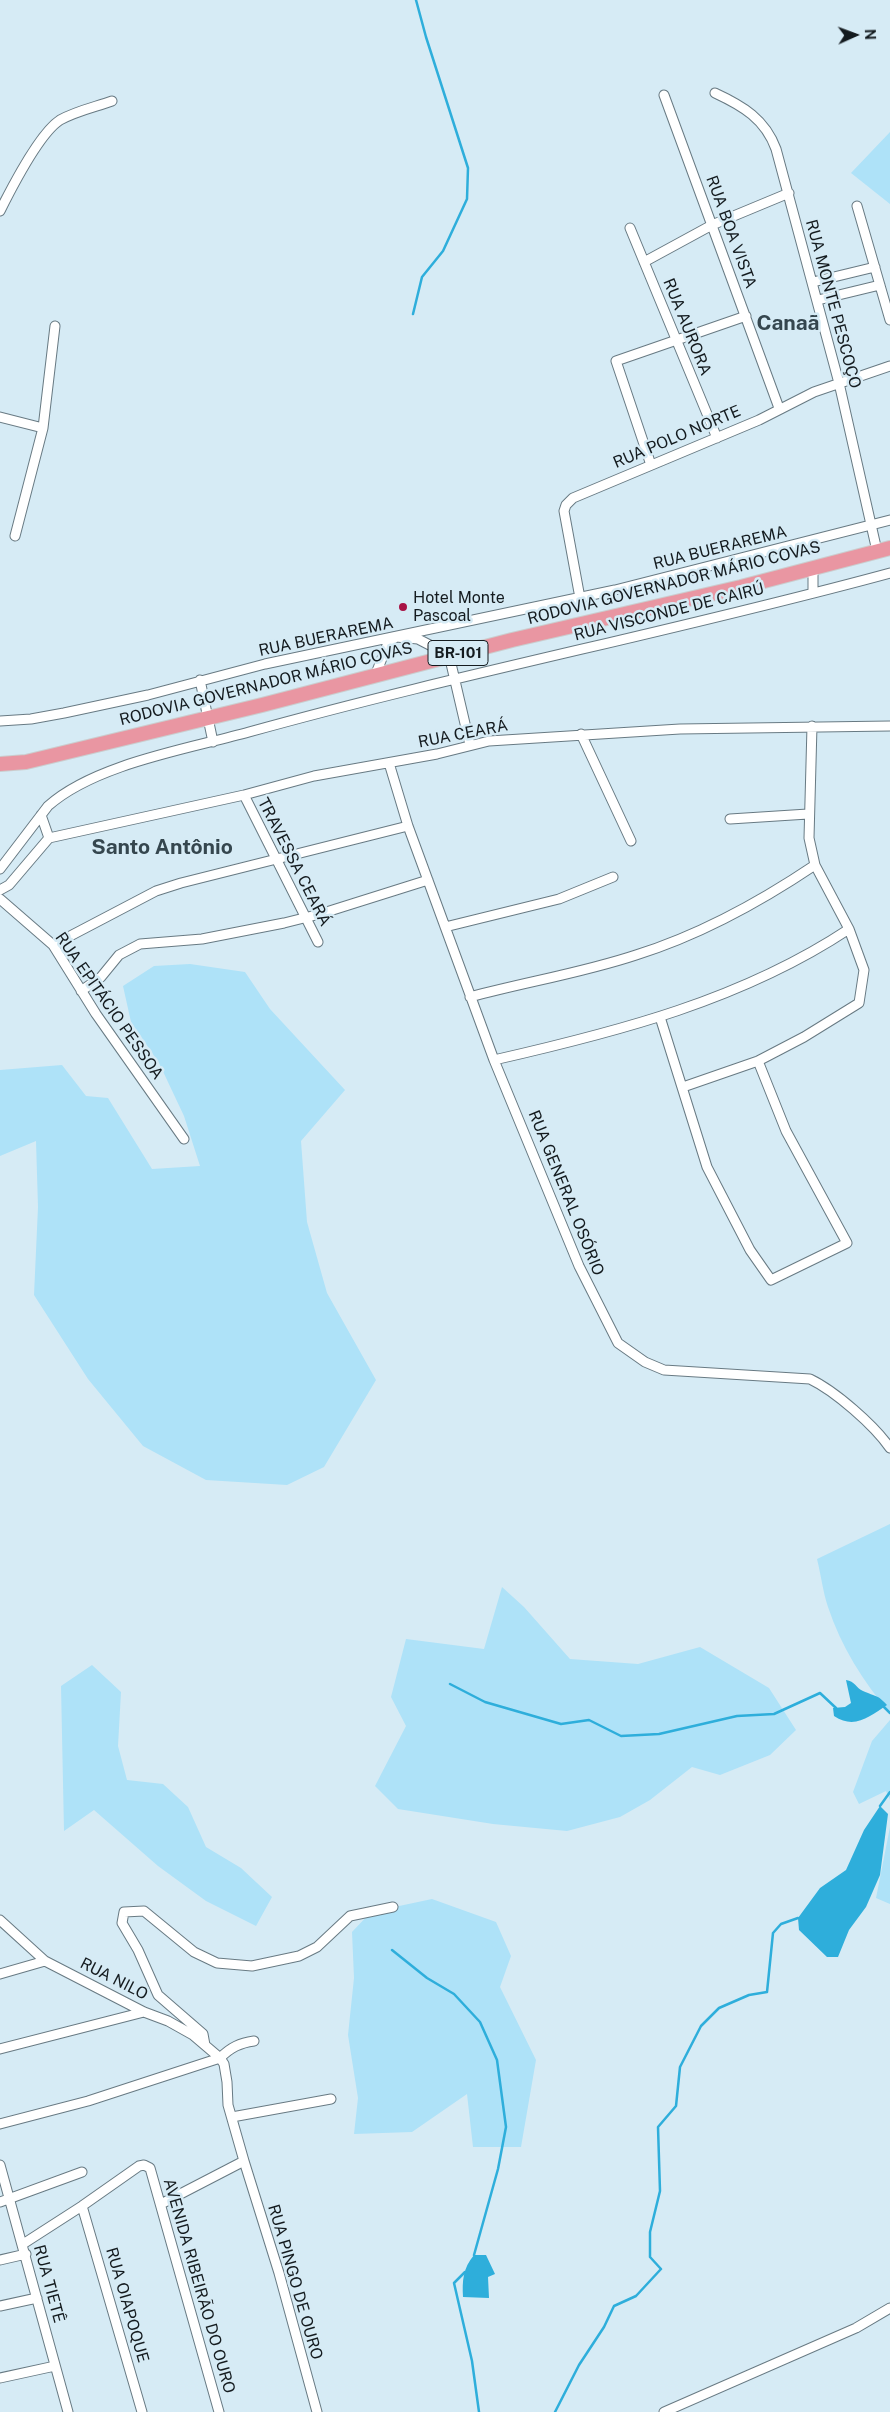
<!DOCTYPE html>
<meta charset="utf-8">
<style>
body{margin:0}
#map{position:relative;width:890px;height:2412px;overflow:hidden;background:#d6ebf5;font-family:"Public Sans",sans-serif}
canvas{display:block}
.north{position:absolute;left:830px;top:10px;width:50px;height:50px;-webkit-text-stroke:4px #d6ebf5;paint-order:stroke;rotate:88deg;font-size:14px;font-weight:700;line-height:20px;text-align:center;color:#141b1f}
.north::after{content:'';display:block;margin:auto;width:18px;height:22px;background:#141b1f;clip-path:polygon(50% 0,100% 100%,50% 72%,0 100%)}
</style>
<div id="map">
<canvas width="890" height="2412"></canvas>
<div class="north">N</div>
</div>
<script>
const c = document.querySelector('canvas').getContext('2d');
c.lineJoin = 'round';
function fill(path, color) { c.fillStyle = color; c.fill(path, 'evenodd'); }
function stroke(path, color, width, dash) { c.strokeStyle = color; c.lineWidth = width; c.lineCap = dash ? 'butt' : 'round'; c.setLineDash(dash || []); c.stroke(path); }
function write(font, color, halo, rows, align = 'center') {
  c.font = font + ' "Public Sans",sans-serif'; c.lineWidth = 5; c.setLineDash([]); c.textBaseline = 'middle'; c.strokeStyle = halo; c.fillStyle = color; for (const [text, x, y, turn = 0] of rows) {
    c.save(); c.translate(x, y); c.rotate((+turn || 0) * Math.PI / 180); c.textAlign = isNaN(turn) ? turn : align; if (halo) c.strokeText(text, 0, 0); c.fillText(text, 0, 0); c.restore();
  }
}
fill(new Path2D(`
 M890 132V204L851 173Z
 M190 964 245 972 270 1009 345 1090 301 1141 307 1222 327 1293 376 1380 324 1467 287 1485 206 1480 143 1446 88 1379 34 1295 38 1207 36 1141 0 1156V1070L62 1065 86 1096 108 1098 152 1169 200 1166 184 1116 159 1063 131 1022 123 986 154 966Z
 M890 1524V1713C863 1682 841 1646 828 1607 823 1592 821 1575 817 1559Z
 M502 1587 524 1607 570 1659 638 1664 700 1647 769 1688 796 1730 770 1755 720 1775 692 1767 650 1800 620 1817 567 1831 493 1824 398 1809 375 1786 406 1726 391 1697 406 1639 484 1649Z
 M92 1665 121 1692 118 1746 127 1780 163 1784 188 1807 206 1847 241 1868 272 1897 256 1926 206 1901 158 1866 94 1810 64 1831 61 1686Z
 M890 1720V1800L886 1791 859 1804 853 1792 872 1741Z
 M890 1827V1904L876 1898Z
 M432 1899 496 1922 511 1956 500 1987 536 2060 521 2147H473L467 2094 412 2132 354 2134 358 2098 348 2035 354 1978 352 1932 371 1912Z`), '#aee2f8');
fill(new Path2D(`
 M846 1680C855 1681 856 1688 863 1691 876 1697 877 1694 887 1705 870 1716 855 1730 834 1716L833 1708 845 1707 851 1703Z
 M880 1806 888 1814 880 1875 866 1907 849 1930 838 1957H827L799 1930 798 1918 820 1888 846 1870 864 1830Z
 M474 2255H486L495 2274 488 2277 489 2298 463 2297C462 2281 463 2268 474 2255Z`), '#2eaedb');
stroke(new Path2D(`
 M413 314 422 277 443 251 467 199 468 168 426 37 416 0
 M450 1684 485 1702 561 1724 589 1720 621 1736 659 1734 737 1716 774 1714 820 1693 836 1708
 M884 1707 890 1713
 M880 1806 890 1792
 M392 1950 427 1978 454 1994 480 2022 497 2060 506 2127 498 2169 474 2255
 M465 2272 454 2283 472 2361 479 2412
 M555 2412 579 2365 604 2327 614 2306 636 2296 661 2269 650 2257V2232L660 2191 658 2127 676 2106 680 2067 701 2026 719 2008 749 1995 767 1992 773 1933 781 1924 798 1918`), '#2eaedb', 2.5);
const minor = new Path2D(`
 M715 93C743 106 765 119 776 149L839 383 877 551
 M664 95 779 408
 M857 206 890 320
 M0 211C11 189 40 133 60 120 76 111 95 107 112 101
 M630 228 717 438
 M644 262 712 225 789 193
 M813 282 875 267
 M818 300 880 285
 M0 417 43 428
 M651 465 616 361 746 316
 M15 536 43 428 55 326
 M813 568V592
 M580 598 564 511 566 505 573 498 759 420 814 392 890 366
 M375 676 388 643 396 637 418 639 449 655 470 745
 M200 680 213 742
 M0 721 31 719 64 713 148 695 265 664 615 590 890 520
 M581 734 631 841
 M389 763 408 826 494 1060 579 1266 618 1343 645 1362 664 1370 810 1379C835 1391 874 1425 890 1448
 M244 795 318 942
 M41 815 49 838
 M730 819 808 814
 M49 838 244 795 314 776 437 754 489 741 680 729 890 726
 M0 869 48 806C95 764 188 749 249 732 461 673 677 631 890 573
 M0 890 9 885 49 838
 M0 899 53 945 96 1014 184 1139
 M445 927 559 899 613 877
 M53 945 156 891 181 883 408 826
 M81 991 101 977 119 955 140 944 202 939 284 923 320 914 428 880
 M470 997C525 982 582 973 636 955 700 935 760 902 815 865
 M660 1017 707 1167 750 1250 771 1280 847 1243 786 1131 758 1061
 M494 1060C617 1032 742 1000 849 929
 M683 1087 758 1061 804 1037 859 1003 864 970 849 929 815 865 809 838 812 726
 M0 1920 45 1961 144 2012 168 2021 193 2035 220 2058 224 2064 227 2082 228 2105 244 2161
 M0 1974 45 1961
 M205 2045 203 2034 158 1995 138 1950 122 1923 124 1912 144 1911 194 1952 217 1963 252 1966 299 1956 317 1947 350 1916 393 1907
 M0 2049 144 2012
 M232 2117 331 2099
 M0 2124 88 2101 220 2058C231 2047 240 2043 254 2041
 M0 2165 68 2412
 M0 2202 82 2172
 M161 2204 244 2161 279 2273 317 2412
 M82 2206 142 2412
 M23 2244 82 2206 139 2166 144 2165 150 2168 219 2412
 M0 2260 26 2254
 M0 2306 37 2298
 M0 2378 55 2366
 M664 2412 856 2328 890 2308`);
const highway = new Path2D(`
 M0 764 26 762 262 705 512 640 741 587 890 548`);
stroke(minor, '#687a83', 11);
stroke(highway, '#cbcdce', 16);
stroke(minor, '#fff', 9);
stroke(highway, '#e996a2', 14);
for (const [x, y, r, color] of [
 [403,607,5,"#a81244"]
]) { const dot = new Path2D(); dot.arc(x, y, r, 0, 2 * Math.PI); c.fillStyle = color; c.fill(dot); stroke(dot, '#d6ebf5', 2); }
for (const [x, y, w] of [
 [458,653,60]
]) { const box = new Path2D(); box.roundRect(x - w / 2, y - 12.5, w, 25, 4); c.fillStyle = '#d6ebf5'; c.fill(box); stroke(box, '#141b1f', 1); }
write('bold 15px', '#141b1f', null, [
 ["BR-101",458,653]
]);
write('16px', '#141b1f', '#d6ebf5', [
 ["RUA BOA VISTA",731,232,70],
 ["RUA MONTE PESCOÇO",833,304,75],
 ["RUA AURORA",687,327,68],
 ["RUA POLO NORTE",677,437,-23],
 ["RUA BUERAREMA",720,548,-14],
 ["RODOVIA GOVERNADOR MÁRIO COVAS",674,583,-14],
 ["RUA VISCONDE DE CAIRÚ",669,612,-14],
 ["RUA BUERAREMA",326,637,-12],
 ["RODOVIA GOVERNADOR MÁRIO COVAS",266,684,-14],
 ["RUA CEARÁ",463,734,-11],
 ["TRAVESSA CEARÁ",294,862,63],
 ["RUA EPITÁCIO PESSOA",109,1006,55],
 ["RUA GENERAL OSÓRIO",566,1193,68],
 ["RUA NILO",114,1979,27],
 ["RUA PINGO DE OURO",295,2282,74],
 ["RUA TIETÊ",49,2284,75],
 ["AVENIDA RIBEIRÃO DO OURO",199,2286,74],
 ["RUA OIAPOQUE",127,2305,74]
]);
write('16px', '#141b1f', '#d6ebf5', [
 ["Hotel Monte",413,598],
 ["Pascoal",413,616]
], 'left');
write('bold 21px', '#35464e', '#d6ebf5', [
 ["Canaã",788,324],
 ["Santo Antônio",162,848]
]);
</script>
